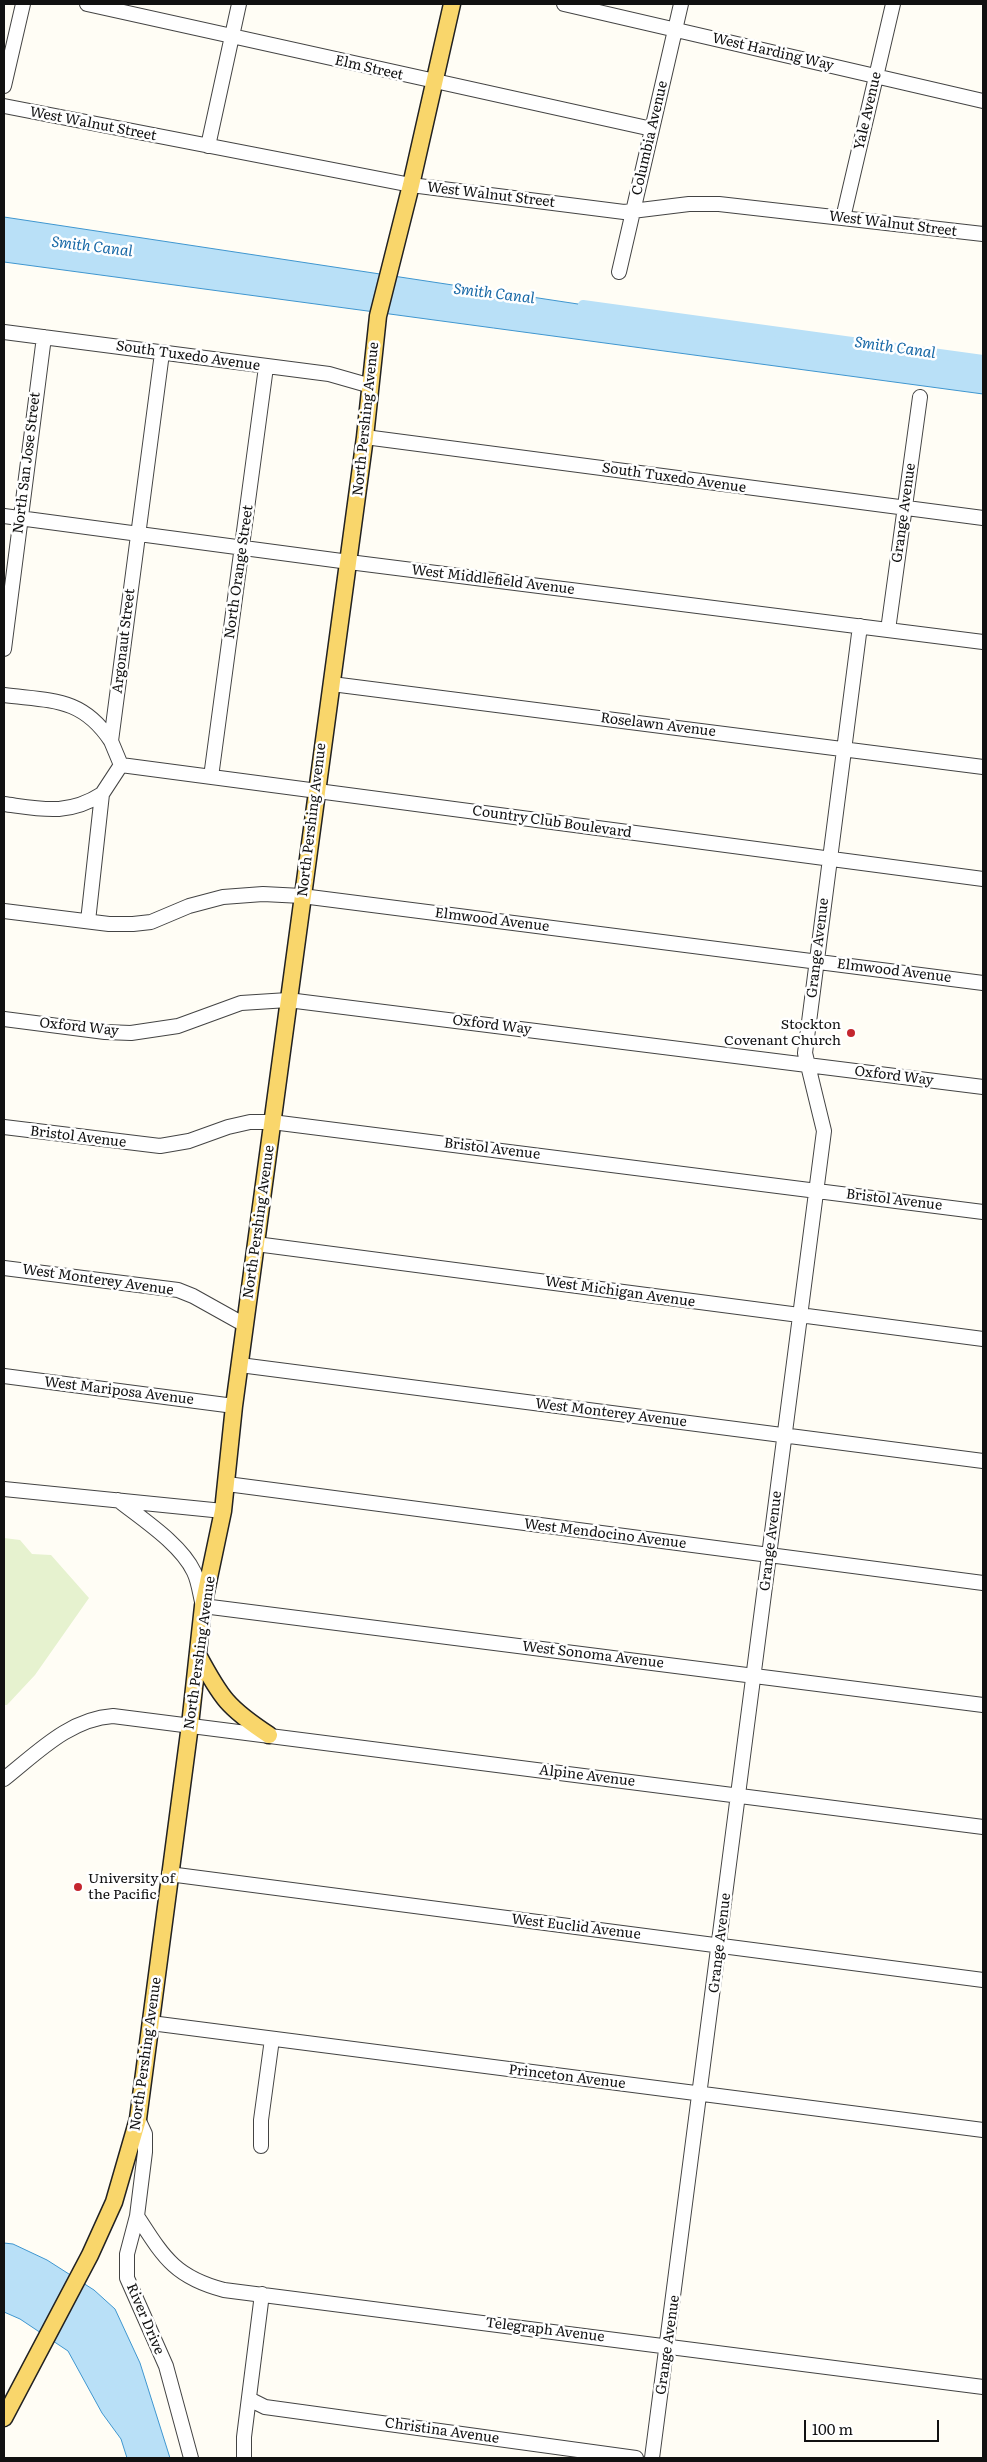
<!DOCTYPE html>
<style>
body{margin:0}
#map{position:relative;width:987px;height:2462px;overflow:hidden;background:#fffdf5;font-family:Literata,serif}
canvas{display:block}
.frame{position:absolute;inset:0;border:5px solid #111;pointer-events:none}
.scale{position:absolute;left:804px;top:2420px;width:135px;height:22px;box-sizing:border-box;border:2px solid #111;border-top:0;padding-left:6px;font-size:15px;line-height:18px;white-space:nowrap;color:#111;-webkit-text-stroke:4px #fff;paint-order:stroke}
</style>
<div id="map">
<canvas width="987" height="2462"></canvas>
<div class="frame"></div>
<div class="scale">100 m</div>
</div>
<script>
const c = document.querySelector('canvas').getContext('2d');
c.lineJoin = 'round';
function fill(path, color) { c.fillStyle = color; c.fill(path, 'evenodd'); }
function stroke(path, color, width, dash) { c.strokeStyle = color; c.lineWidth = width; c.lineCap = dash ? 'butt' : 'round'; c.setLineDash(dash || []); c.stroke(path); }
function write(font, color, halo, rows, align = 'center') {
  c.font = font + ' Literata,serif'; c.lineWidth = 5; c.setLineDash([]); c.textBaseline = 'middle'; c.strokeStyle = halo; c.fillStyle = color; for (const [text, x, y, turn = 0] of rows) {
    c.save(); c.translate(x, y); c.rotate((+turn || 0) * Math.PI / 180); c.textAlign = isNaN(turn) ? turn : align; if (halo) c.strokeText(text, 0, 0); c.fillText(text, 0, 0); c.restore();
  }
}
fill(new Path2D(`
 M4 1538 20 1540 32 1554 51 1555 89 1598 35 1675 7 1705H4Z`), '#e6f2cf');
const water = new Path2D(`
 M4 217 756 331 983 361V394L4 262Z
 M4 2243 13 2244 47 2260 94 2290 115 2309 140 2363 170 2458H127L121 2439 102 2413 68 2351 20 2319 4 2312Z`);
fill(water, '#b9e0f7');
stroke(water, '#3f96cf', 1);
stroke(new Path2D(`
 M583 305 983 360`), '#b9e0f7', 10);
const minor = new Path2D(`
 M87 4 652 129
 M564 4 983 101
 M4 86 23 4
 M4 106 411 185 624 212 689 204H719L983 234
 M208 146 239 4
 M843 218 893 4
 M619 272 681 4
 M4 332 329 374 371 386
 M365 437 983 518
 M4 516 349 562 983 642
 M888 630 920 397
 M4 649 44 337
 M332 684 983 767
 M4 695C51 701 82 697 111 741
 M121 765 983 879
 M211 777 266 367
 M4 804C41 809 68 816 102 794
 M4 911 109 924H133L151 922 189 906 223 897 263 894 302 896 983 983
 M88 921 102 794 121 765 111 741 162 353
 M4 1019 105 1032 131 1033 178 1026 241 1003 288 1000 983 1087
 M4 1127 160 1146 189 1141 228 1127 250 1122H272L983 1212
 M256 1244 983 1339
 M4 1268 178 1290 193 1296 245 1325
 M240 1365 983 1461
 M4 1376 234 1406
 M227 1484 983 1583
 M4 1489 223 1511
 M118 1500C142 1519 181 1544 194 1572 199 1582 200 1595 203 1606L983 1705
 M4 1779C37 1753 69 1719 113 1716L983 1827
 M169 1874 983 1980
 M151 2023 983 2130
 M138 2119 145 2134V2152L137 2216 127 2254V2278L166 2366 191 2458
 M261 2146V2120L272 2039
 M137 2216C163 2256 174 2277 224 2290L983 2387
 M249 2399 265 2407 636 2458
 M244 2458V2437L262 2294
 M652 2458 824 1131 805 1053 860 626`);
const major = new Path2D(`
 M198 1655C221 1698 228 1708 269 1735
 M4 2418 90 2255 114 2202 138 2119 190 1725 203 1606 223 1511 234 1406 365 437 378 316 411 185 452 4`);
stroke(minor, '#444', 16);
stroke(major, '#222', 19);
stroke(minor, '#fff', 14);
stroke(major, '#f9d66b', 16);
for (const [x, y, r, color] of [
 [851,1033,5,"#c4262e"],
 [78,1887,5,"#c4262e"]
]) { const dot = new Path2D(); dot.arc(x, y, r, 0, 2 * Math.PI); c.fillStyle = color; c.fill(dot); stroke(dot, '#fff', 2); }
write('14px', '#111', '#fff', [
 ["West Harding Way",773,52,13],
 ["Elm Street",369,68,13],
 ["Yale Avenue",868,111,-77],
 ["West Walnut Street",93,124,11],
 ["Columbia Avenue",650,138,-77],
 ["West Walnut Street",491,195,7],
 ["West Walnut Street",893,224,7],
 ["South Tuxedo Avenue",188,356,8],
 ["North Pershing Avenue",366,419,-84],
 ["North San Jose Street",27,463,-83],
 ["South Tuxedo Avenue",674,478,8],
 ["Grange Avenue",904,513,-82],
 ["North Orange Street",239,572,-82],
 ["West Middlefield Avenue",493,580,7],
 ["Argonaut Street",124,641,-83],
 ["Roselawn Avenue",658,725,7],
 ["North Pershing Avenue",312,820,-83],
 ["Country Club Boulevard",552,822,8],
 ["Elmwood Avenue",492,920,7],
 ["Grange Avenue",818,948,-83],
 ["Elmwood Avenue",894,971,7],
 ["Oxford Way",492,1025,7],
 ["Oxford Way",79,1027,6],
 ["Oxford Way",894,1076,7],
 ["Bristol Avenue",78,1137,7],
 ["Bristol Avenue",492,1149,7],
 ["Bristol Avenue",894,1200,7],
 ["North Pershing Avenue",259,1222,-82],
 ["West Monterey Avenue",98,1280,8],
 ["West Michigan Avenue",620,1292,8],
 ["West Mariposa Avenue",119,1391,7],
 ["West Monterey Avenue",611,1413,7],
 ["West Mendocino Avenue",605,1534,7],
 ["Grange Avenue",771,1541,-83],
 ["North Pershing Avenue",200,1653,-82],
 ["West Sonoma Avenue",593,1655,7],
 ["Alpine Avenue",587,1776,7],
 ["West Euclid Avenue",576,1927,7],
 ["Grange Avenue",720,1943,-83],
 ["North Pershing Avenue",146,2054,-82],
 ["Princeton Avenue",567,2077,7],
 ["River Drive",145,2319,67],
 ["Telegraph Avenue",545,2330,7],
 ["Grange Avenue",668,2345,-82],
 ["Christina Avenue",442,2431,8]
]);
write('14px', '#111', '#fff', [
 ["Stockton",841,1025],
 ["Covenant Church",841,1041],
 ["University of",88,1879,"left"],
 ["the Pacific",88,1895,"left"]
], 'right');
write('italic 15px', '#1768a6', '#fff', [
 ["Smith Canal",92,247,7],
 ["Smith Canal",494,294,7],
 ["Smith Canal",895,348,8]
]);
</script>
